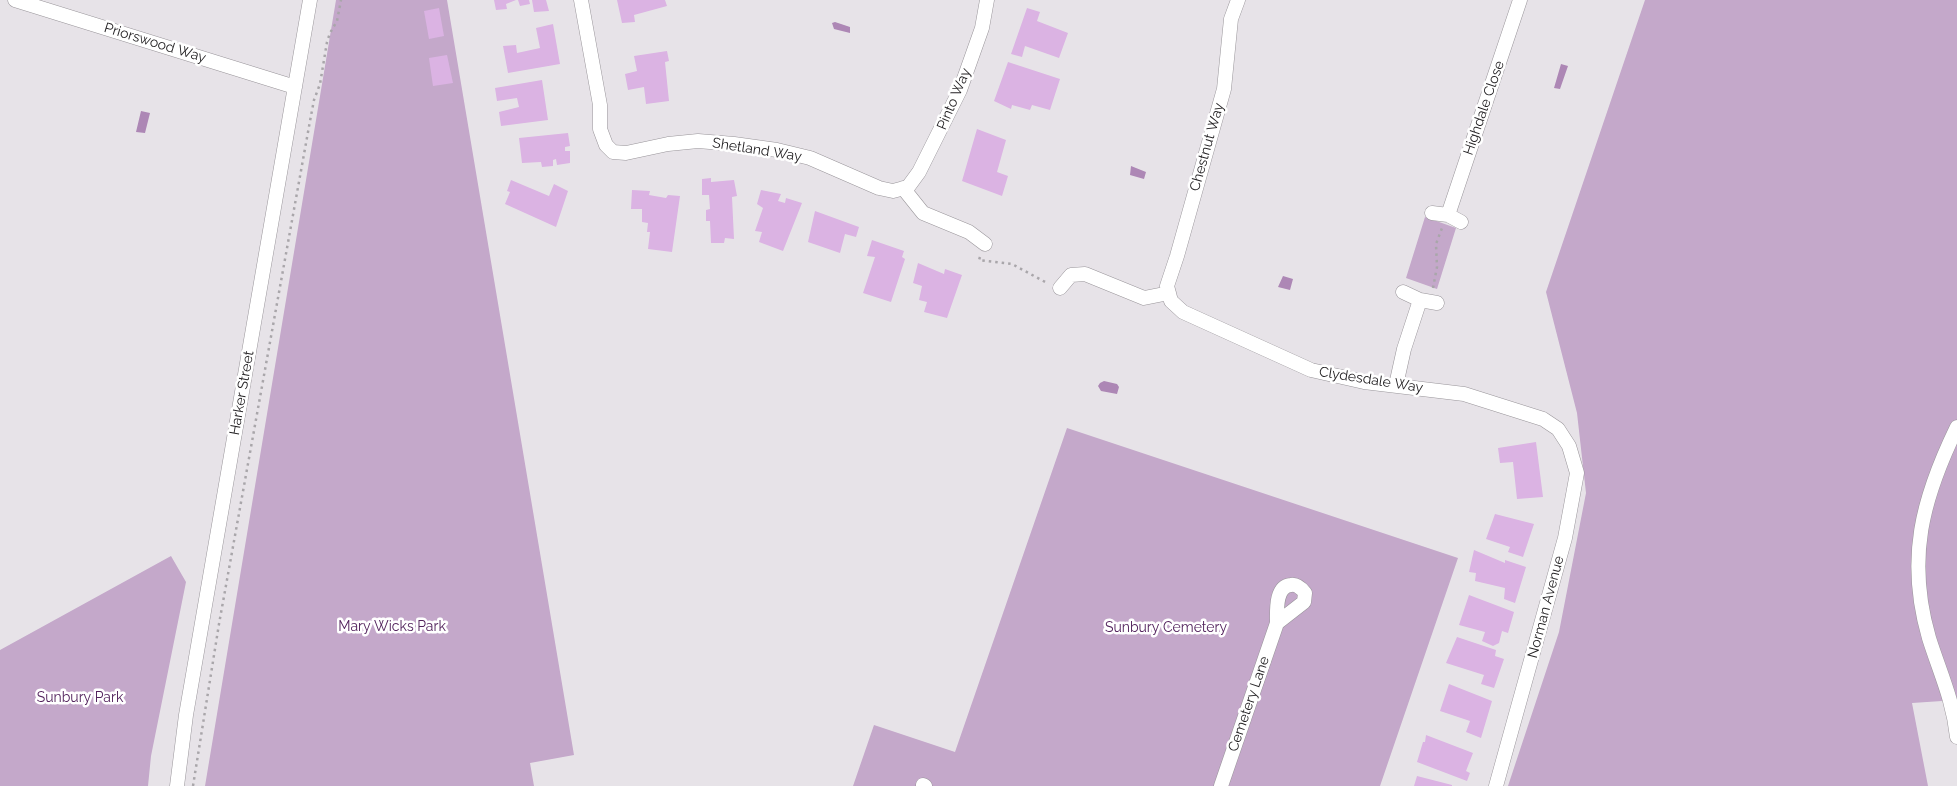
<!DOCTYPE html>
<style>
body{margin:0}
canvas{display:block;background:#e7e3e8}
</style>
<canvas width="1957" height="786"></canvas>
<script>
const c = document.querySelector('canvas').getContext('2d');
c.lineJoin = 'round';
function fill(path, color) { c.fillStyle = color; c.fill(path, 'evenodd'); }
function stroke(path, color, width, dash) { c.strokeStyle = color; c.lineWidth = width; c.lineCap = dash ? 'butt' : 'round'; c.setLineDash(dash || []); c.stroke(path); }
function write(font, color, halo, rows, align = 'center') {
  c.font = font + ' Raleway,sans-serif'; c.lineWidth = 5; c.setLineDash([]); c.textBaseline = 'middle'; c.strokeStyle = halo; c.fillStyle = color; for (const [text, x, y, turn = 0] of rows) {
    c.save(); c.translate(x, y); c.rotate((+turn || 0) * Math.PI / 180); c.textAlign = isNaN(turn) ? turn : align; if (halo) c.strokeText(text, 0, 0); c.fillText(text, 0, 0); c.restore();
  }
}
fill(new Path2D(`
 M336 0H447L574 755 530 763 534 786H205Z
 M1645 0H1957V700L1912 703 1928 786H1508L1559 632 1586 493 1577 413 1546 292Z
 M1425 217 1456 228 1437 289 1406 278Z
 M1067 428 1458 558 1380 786H853L874 725 955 752Z
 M171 556 186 582 151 756 148 786H0V650Z`), '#c4a8ca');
fill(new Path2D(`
 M835 22 850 27V33L834 29 832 23Z
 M1561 64 1568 66 1560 89 1554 88Z
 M141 111 150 113 145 133 136 132Z
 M1131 166 1146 172 1144 179 1130 175Z
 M1283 276 1293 279 1290 290 1278 287Z
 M1104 381 1117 384 1119 387 1117 394 1101 391 1098 386 1100 383Z`), '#ad87b5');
fill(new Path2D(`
 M494 0H516L506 4 507 9 496 10Z
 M518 0H529L530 4 520 6Z
 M532 0H546L549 11 534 12Z
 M617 0H665L667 6 634 15 635 22 622 23Z
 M439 8 444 36 429 39 424 11Z
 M1027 8 1040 12 1037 21 1068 33 1059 58 1025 46 1022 57 1011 54Z
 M553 24 560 64 508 73 503 46 516 45 517 53 540 48 536 28Z
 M667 51 669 61 665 62 669 101 646 104 644 87 628 90 625 74 637 71 634 56Z
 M447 55 453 83 433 86 429 58Z
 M1008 62 1060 79 1050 110 1032 105 1030 110 1012 105 1011 109 994 101Z
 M542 80 548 120 501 126 499 112 519 107 517 98 497 101 495 88Z
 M977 129 1006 140 997 172 1008 176 1002 196 962 181Z
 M568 133 570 146 565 147V151H570V163L557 165 556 159 553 160V166L542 167 541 162 522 163 519 138Z
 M711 178V182L734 180 737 196 732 197 734 239 725 238 724 243H711L710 221H706V210L710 209 709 195H702V179Z
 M511 180 549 196 554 184 568 191 556 227 505 204 510 192 507 191Z
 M632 190 650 191 649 195 666 198 668 195 680 196 672 252 648 249 650 232H647L648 223 642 222V209H631Z
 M761 190 781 194 778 201 785 203 786 198 802 203 783 251 759 242 762 232 755 231 763 208 757 204Z
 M815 211 859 227 856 237 845 234 840 253 808 242Z
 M872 240 904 251 902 257 905 259 891 302 863 293 875 257 867 256Z
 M918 263 944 274 945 269 962 275 947 318 924 312 927 302 919 300 922 286 913 283Z
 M1536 442 1543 497 1517 499 1513 462 1500 463 1498 448Z
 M1495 514 1534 524 1523 557 1508 552 1510 547 1486 539Z
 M1474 550 1505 563V560L1526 567 1515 603 1504 599 1505 588 1475 581 1476 573 1469 572Z
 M1469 595 1514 612 1508 633 1502 631 1499 643 1493 646 1482 641 1485 632 1459 625Z
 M1457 637 1496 650 1495 656 1504 659 1494 688 1481 684 1484 675 1446 663Z
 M1449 684 1492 701 1481 738 1466 732 1470 721 1440 711Z
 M1426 735 1473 753 1466 771 1470 773 1467 781 1417 762 1423 742H1425Z
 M1417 776 1452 785V786H1414Z`), '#dbb3e3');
const minor = new Path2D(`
 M15 0 295 87
 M581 0 600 105V129L606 145 613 152 626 153 668 144 698 141 734 144 777 150 810 158 879 188 893 191 908 187 919 172 960 90 982 28 987 0
 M1238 0 1231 19 1224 89 1177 256 1167 286 1171 301 1183 312 1311 370 1364 382 1464 394 1543 419 1558 429 1569 446 1577 473 1565 538 1496 786
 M903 188 923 213 969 232 985 244
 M1432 213 1448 215 1461 222
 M1448 215 1520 0
 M1060 288 1071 275 1085 274 1144 298 1169 293
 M1403 292 1420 300 1437 303
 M1396 385 1404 349 1420 300
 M1957 427C1922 499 1906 559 1929 638 1940 673 1953 699 1957 737
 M923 785 925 786
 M177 786 186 715 310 0
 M1221 786 1277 623C1277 611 1275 586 1291 585 1297 584 1301 588 1305 593L1304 602 1277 623`);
stroke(minor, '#99959a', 15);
stroke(new Path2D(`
 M980 257 979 260 1012 264 1047 283
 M1433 288 1437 267 1436 244 1442 228
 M193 786 219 624 310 121 314 100 320 84 327 42 330 33 337 21 341 0`), '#a9a6aa', 2.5, [2.5, 4]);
stroke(minor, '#fff', 14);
write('14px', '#242224', '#fff', [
 ["Priorswood Way",155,43,17],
 ["Pinto Way",954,99,-67],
 ["Highdale Close",1484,108,-71],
 ["Chestnut Way",1207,147,-74],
 ["Shetland Way",757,150,9],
 ["Clydesdale Way",1371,380,9],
 ["Harker Street",242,393,-80],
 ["Norman Avenue",1546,607,-75],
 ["Cemetery Lane",1249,704,-71]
]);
write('14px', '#52225c', '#fff', [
 ["Mary Wicks Park",392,627],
 ["Sunbury Cemetery",1166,628],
 ["Sunbury Park",80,698]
]);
</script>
